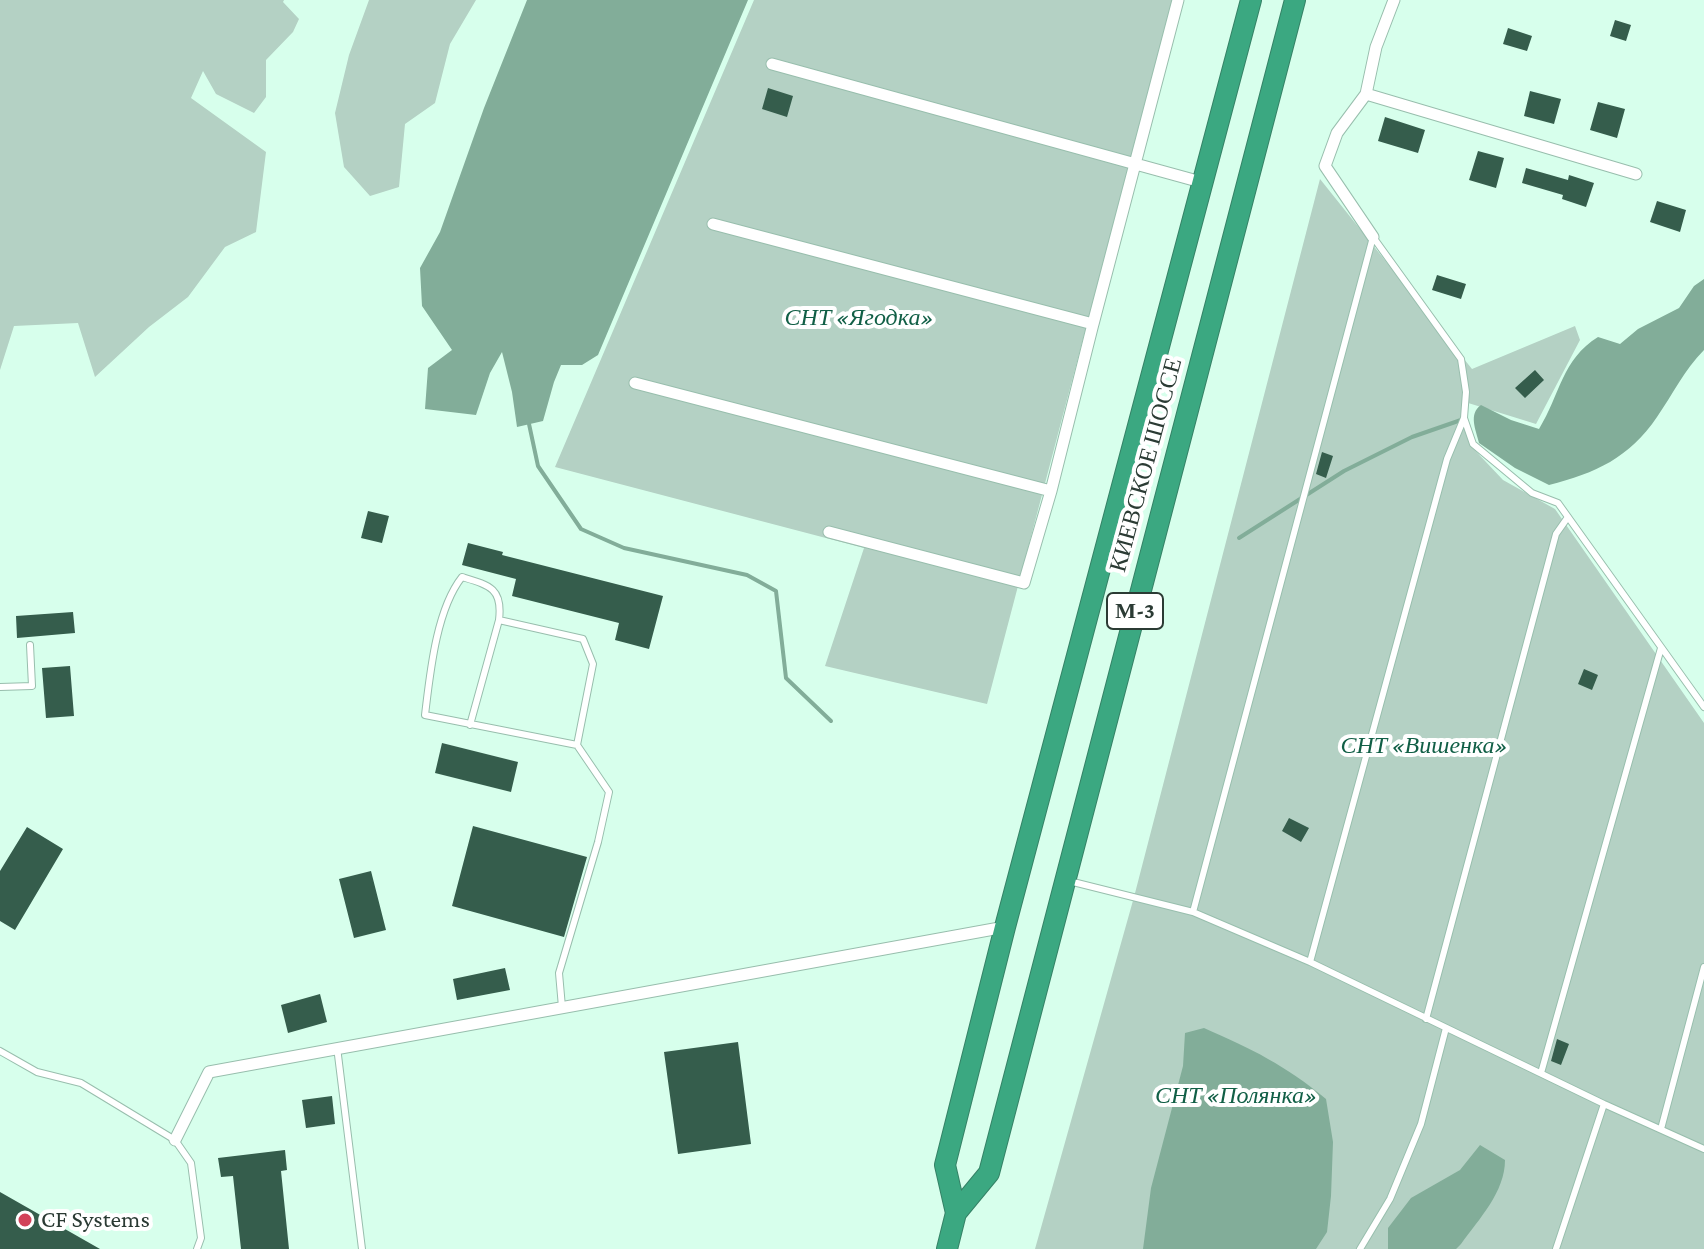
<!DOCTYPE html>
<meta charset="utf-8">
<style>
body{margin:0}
canvas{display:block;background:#d7ffec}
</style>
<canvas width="1704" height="1249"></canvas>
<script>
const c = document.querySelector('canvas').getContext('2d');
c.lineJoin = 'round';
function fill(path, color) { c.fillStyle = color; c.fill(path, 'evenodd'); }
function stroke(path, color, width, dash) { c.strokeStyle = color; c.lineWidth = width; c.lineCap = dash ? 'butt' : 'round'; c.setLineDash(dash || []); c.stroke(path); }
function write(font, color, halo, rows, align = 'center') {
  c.font = font + ' "Crimson Pro",serif'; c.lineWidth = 8; c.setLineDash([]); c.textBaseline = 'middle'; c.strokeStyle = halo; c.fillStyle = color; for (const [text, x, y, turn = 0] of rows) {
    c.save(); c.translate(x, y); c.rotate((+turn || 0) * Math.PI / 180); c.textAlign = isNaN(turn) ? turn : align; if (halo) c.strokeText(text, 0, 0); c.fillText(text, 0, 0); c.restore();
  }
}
fill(new Path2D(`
 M0 0H284L283 2 299 19 293 32 266 60V97L254 113 216 94 203 71 191 98 266 152 256 232 225 247 188 297 149 327 95 377 78 323 14 326 0 370Z
 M369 0H476L450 44 435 103 405 124 399 187 370 196 344 167 335 113 349 55Z
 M754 0H1172L987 704 825 666 864 548 555 467Z
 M1320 179 1472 369 1575 326 1580 340 1536 424 1465 402 1469 444 1503 480 1555 509 1704 723V1249H1035L1134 897Z`), '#b4d1c4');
fill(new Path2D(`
 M527 0H748L598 355 582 365H561L554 382 543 421 517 427 512 392 502 352 490 373 476 415 425 409 428 368 452 350 422 306 420 268 440 232 484 108Z
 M1704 279V350C1684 370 1673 394 1657 417 1629 458 1596 473 1549 485L1515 468 1479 443C1476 430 1468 414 1481 405L1511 420 1539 429C1560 395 1562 359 1598 337L1620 344 1638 329 1679 308 1694 286Z
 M1204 1028C1252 1049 1285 1065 1326 1099L1333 1142 1331 1196 1327 1232 1316 1249H1143L1151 1188 1183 1066 1185 1033Z
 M1480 1145 1505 1160C1505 1192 1479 1219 1461 1244L1456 1249H1388V1228L1411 1198 1460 1170Z`), '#82ad99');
stroke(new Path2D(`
 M529 424 538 466 581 529 624 548 747 575 776 591 786 678 831 721
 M1239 538 1344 471 1412 437 1461 420`), '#82ad99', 4);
fill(new Path2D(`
 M1615 20 1631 25 1626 41 1610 36Z
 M1508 28 1532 36 1527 51 1503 44Z
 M768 88 793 96 787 117 762 109Z
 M1530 91 1561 99 1554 124 1524 116Z
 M1598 102 1625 109 1617 138 1590 130Z
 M1385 117 1425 130 1418 153 1378 141Z
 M1478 151 1504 158 1496 188 1469 180Z
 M1526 168 1568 180 1569 175 1594 183 1586 207 1562 199 1563 195 1522 183Z
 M1657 201 1686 210 1680 232 1650 222Z
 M1437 275 1466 284 1461 299 1432 290Z
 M1535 370 1544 380 1525 398 1515 388Z
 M1322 452 1333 456 1326 478 1316 474Z
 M368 511 389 516 382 543 361 538Z
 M468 543 503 552 502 555 663 596 649 649 615 640 619 623 512 596 516 579 462 565Z
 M73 612 75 633 17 638 16 616Z
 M70 666 74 716 46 718 42 668Z
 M1584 669 1598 675 1592 690 1578 684Z
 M442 743 518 762 511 792 435 773Z
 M1289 818 1309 828 1301 842 1282 831Z
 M473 826 587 857 564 937 452 906Z
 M27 827 63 849 15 930 0 921V871Z
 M371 871 386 930 354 938 339 879Z
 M505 968 510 990 457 1000 453 979Z
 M320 994 327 1022 288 1033 281 1005Z
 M1557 1039 1569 1044 1561 1065 1551 1061Z
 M738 1042 751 1144 678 1154 664 1052Z
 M332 1096 335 1124 306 1128 302 1100Z
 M285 1150 287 1170 281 1171 289 1249H241L233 1176 221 1177 218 1158Z
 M0 1192 100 1249H0Z`), '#355d4c');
const lane = new Path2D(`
 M1373 237 1461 359 1466 392 1464 418 1473 444 1532 493 1558 503 1704 707
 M0 687 32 686 30 645
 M470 725 499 620
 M1069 881 1193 912 1310 962 1604 1104 1704 1149
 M1193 912 1373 237
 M1310 962 1447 459 1464 418
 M562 1007 559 973 598 842 609 792 577 745 593 664 583 639 499 620C503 588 489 585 462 577 436 610 430 674 425 715L577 745
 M1426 1019 1556 534 1568 517
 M337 1047 362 1249
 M0 1051 37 1072 81 1083 175 1140 191 1163 201 1238 197 1249
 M1541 1073 1661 648
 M1661 1129 1704 967
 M1360 1249 1390 1199 1421 1124 1446 1028
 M1556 1249 1604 1104`);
const street = new Path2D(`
 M772 64 1201 182
 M1366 94 1636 174
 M713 224 1093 324 1178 0
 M1373 237 1325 166 1337 133 1366 94 1376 47 1394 0
 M635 383 1051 491 1093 324
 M829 532 1024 583 1051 491
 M175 1140 209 1072 1005 927`);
const highway = new Path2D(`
 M956 1213 945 1165 1005 927 1251 0
 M947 1249 956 1213 989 1173 1295 0`);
stroke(lane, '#98bead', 8);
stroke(street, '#98bead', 13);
stroke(highway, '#358266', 22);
stroke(lane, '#fff', 6);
stroke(street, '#fff', 11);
stroke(highway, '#3ba881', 20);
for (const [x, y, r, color] of [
 [25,1220,8,"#d24259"]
]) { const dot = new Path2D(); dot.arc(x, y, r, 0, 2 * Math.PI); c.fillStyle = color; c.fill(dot); stroke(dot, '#fff', 3); }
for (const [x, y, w] of [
 [1135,611,56]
]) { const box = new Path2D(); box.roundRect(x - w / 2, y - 18, w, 36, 6); c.fillStyle = '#fff'; c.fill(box); stroke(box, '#2b3b34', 2); }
write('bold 22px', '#2b3b34', null, [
 ["М-3",1135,611]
]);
write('italic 24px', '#115f46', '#fff', [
 ["СНТ «Ягодка»",859,318],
 ["СНТ «Вишенка»",1424,746],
 ["СНТ «Полянка»",1236,1096]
]);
write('24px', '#2b3b34', '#fff', [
 ["КИЕВСКОЕ ШОССЕ",1146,465,-75]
]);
write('24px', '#2b3b34', '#fff', [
 ["CF Systems",41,1220]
], 'left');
</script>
